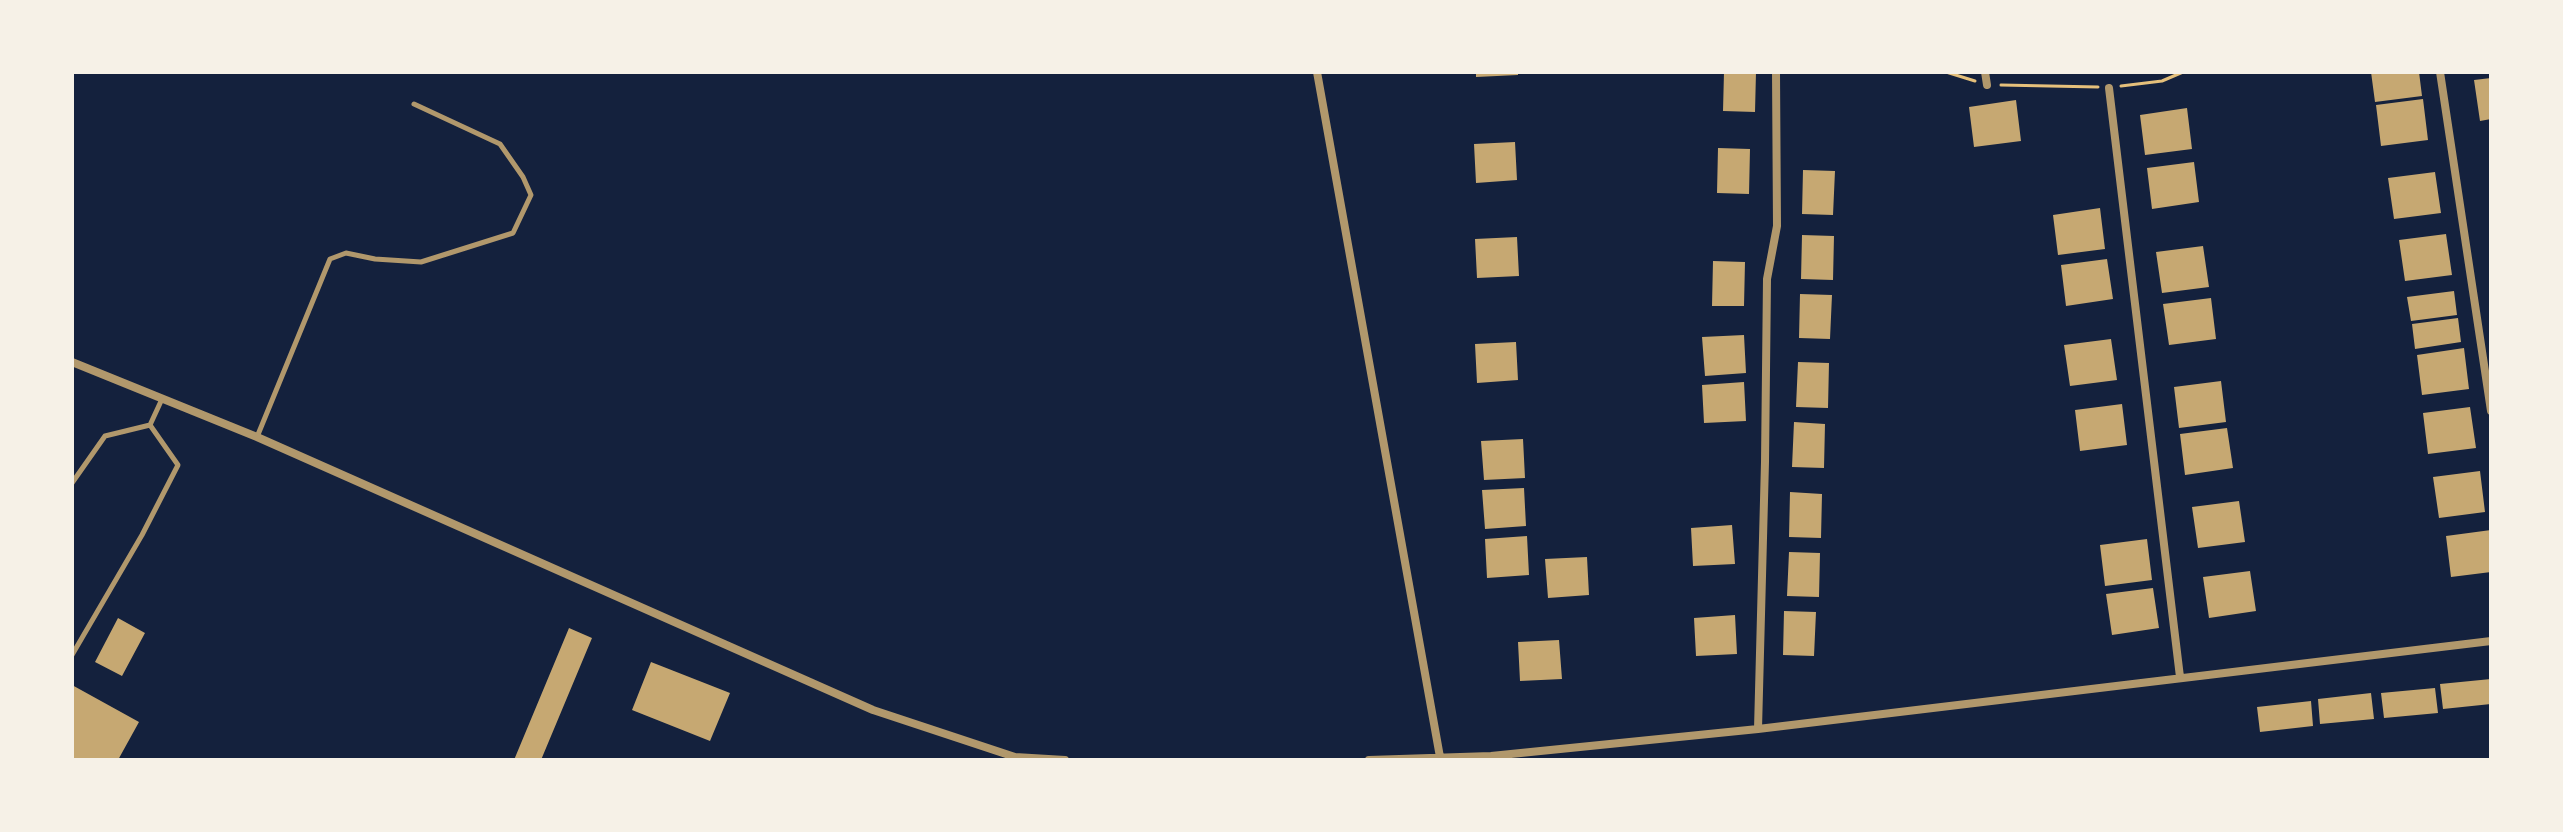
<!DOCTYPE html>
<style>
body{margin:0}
#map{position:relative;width:2563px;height:832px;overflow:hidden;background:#14213d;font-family:Commissioner,sans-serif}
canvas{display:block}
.frame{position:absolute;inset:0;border:74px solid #f6f1e7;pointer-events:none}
</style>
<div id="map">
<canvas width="2563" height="832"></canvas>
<div class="frame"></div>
</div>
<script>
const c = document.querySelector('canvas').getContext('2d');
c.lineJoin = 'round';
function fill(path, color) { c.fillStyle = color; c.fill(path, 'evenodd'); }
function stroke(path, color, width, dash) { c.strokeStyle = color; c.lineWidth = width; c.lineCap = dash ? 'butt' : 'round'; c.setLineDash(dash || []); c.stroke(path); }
fill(new Path2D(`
 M1476 72H1518V75L1476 77Z
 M1724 72H1756L1755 112 1723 111Z
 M2371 72H2419L2422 96 2375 102Z
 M2491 78V119L2480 121 2474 80Z
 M2423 99 2428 140 2381 146 2376 105Z
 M2016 100 2021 141 1974 147 1969 107Z
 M2187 108 2192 149 2145 155 2140 115Z
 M1515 142 1517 180 1476 183 1474 144Z
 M1718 148 1750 149 1749 194 1717 193Z
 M2194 162 2199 202 2152 209 2147 168Z
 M1803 170 1835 171 1833 215 1802 214Z
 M2435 172 2441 213 2394 219 2388 178Z
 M2100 208 2105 249 2058 255 2053 215Z
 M2446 234 2452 275 2405 281 2399 240Z
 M1802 235 1834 236 1833 280 1801 279Z
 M1517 237 1519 276 1477 278 1475 239Z
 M2203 246 2209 287 2162 293 2156 252Z
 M2107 259 2113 299 2066 306 2061 265Z
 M1713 261 1745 262 1744 306H1712Z
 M2454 291 2457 315 2411 321 2407 297Z
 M1800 294 1832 295 1830 339 1799 338Z
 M2211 298 2216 339 2169 345 2163 304Z
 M2458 318 2461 342 2415 349 2412 324Z
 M1744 335 1746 373 1705 376 1702 337Z
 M2111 339 2117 380 2070 386 2064 345Z
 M1516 342 1518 380 1477 383 1475 344Z
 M2464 348 2469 389 2422 395 2417 355Z
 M1798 362 1829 363 1828 408 1796 407Z
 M2221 381 2226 422 2179 428 2174 387Z
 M1744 382 1746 421 1704 423 1702 385Z
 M2122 404 2127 445 2080 451 2075 410Z
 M2470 407 2476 448 2428 454 2423 413Z
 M1794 422 1825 424 1824 468 1792 467Z
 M2227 428 2233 468 2185 475 2180 434Z
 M1523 439 1525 478 1484 480 1481 441Z
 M2480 471 2485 512 2439 518 2433 477Z
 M1524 488 1526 526 1485 529 1482 490Z
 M1790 492 1822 494 1821 538 1789 537Z
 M2239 501 2245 542 2198 548 2192 507Z
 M1732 525 1735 564 1693 566 1691 528Z
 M2491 530V572L2451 577 2446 536Z
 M1527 536 1529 575 1487 578 1485 539Z
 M2147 539 2152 580 2105 586 2100 545Z
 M1789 552 1820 553 1819 597 1787 596Z
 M1587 557 1589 595 1548 598 1545 559Z
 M2250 571 2256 611 2209 618 2203 577Z
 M2153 588 2159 628 2112 635 2106 594Z
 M1784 611 1816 612 1814 656 1783 655Z
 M1735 615 1737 654 1696 656 1694 618Z
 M118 618 145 633 122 676 95 662Z
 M569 628 592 638 541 760H514Z
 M1559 640 1562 679 1520 681 1518 642Z
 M651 662 730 693 710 741 632 710Z
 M2491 679V704L2443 709 2440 684Z
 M72 685 139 722 118 760H72Z
 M2435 688 2438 713 2384 718 2381 693Z
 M2371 693 2374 719 2320 724 2318 699Z
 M2311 701 2313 726 2260 732 2257 707Z`), '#c6a872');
stroke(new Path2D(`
 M1946 72 1975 81
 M2001 85 2098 87
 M2121 86 2162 81 2183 72`), '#e5c07b', 3);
stroke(new Path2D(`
 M257 437 330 259 346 253 375 259 421 262 513 233 531 195 523 177 500 144 414 104
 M72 483 105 436 150 425
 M72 655 142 535 178 465 150 425 162 399`), '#b1986c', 5);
stroke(new Path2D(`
 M1317 72 1440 757
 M1985 72 1987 85
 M2440 72 2491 411
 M2109 88 2180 677
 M72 362 257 437 873 710 1015 757 1065 760
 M1758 729 1765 462 1767 279 1777 226 1776 72
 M1369 760 1491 756 1758 729 2491 641`), '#b1986c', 8);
</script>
